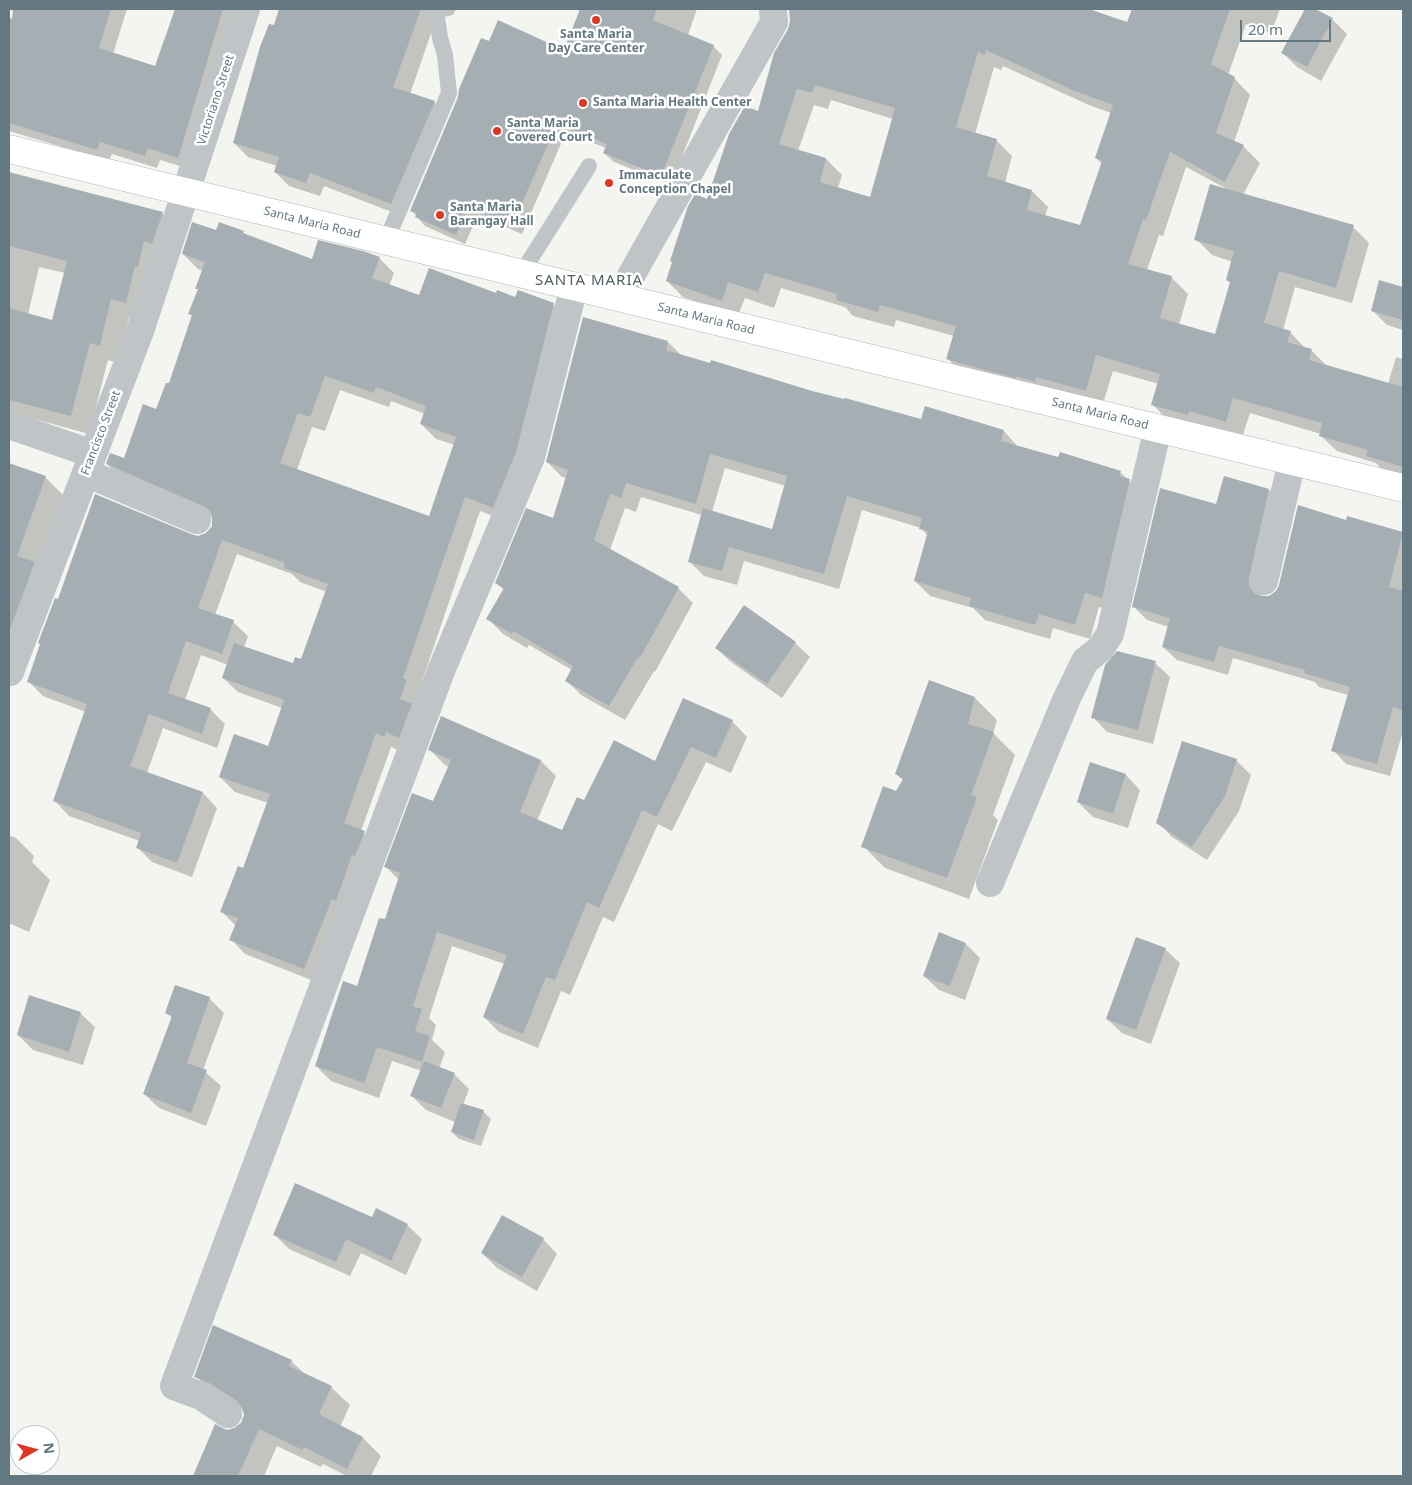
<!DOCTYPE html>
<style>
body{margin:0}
#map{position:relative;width:1412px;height:1485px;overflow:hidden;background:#f4f4f0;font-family:"Noto Sans",sans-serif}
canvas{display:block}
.frame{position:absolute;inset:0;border:10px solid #637881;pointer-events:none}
.north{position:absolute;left:10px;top:1425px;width:50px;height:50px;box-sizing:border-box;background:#fff;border:1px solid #c1c9cd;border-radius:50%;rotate:83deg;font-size:14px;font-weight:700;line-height:20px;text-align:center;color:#637881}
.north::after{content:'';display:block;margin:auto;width:18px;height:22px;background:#df3625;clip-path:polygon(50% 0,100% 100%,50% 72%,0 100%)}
.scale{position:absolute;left:1240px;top:20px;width:91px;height:22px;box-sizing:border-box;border:2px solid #637881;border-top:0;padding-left:6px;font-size:15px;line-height:18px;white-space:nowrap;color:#637881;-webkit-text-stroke:4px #fff;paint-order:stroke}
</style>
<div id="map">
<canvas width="1412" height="1485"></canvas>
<div class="frame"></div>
<div class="north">N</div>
<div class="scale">20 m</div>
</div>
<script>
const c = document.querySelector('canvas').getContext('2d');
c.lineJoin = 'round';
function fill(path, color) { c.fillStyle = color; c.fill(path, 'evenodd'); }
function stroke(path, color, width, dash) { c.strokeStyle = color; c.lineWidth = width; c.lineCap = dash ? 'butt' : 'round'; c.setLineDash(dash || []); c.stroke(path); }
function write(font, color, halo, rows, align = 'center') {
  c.font = font + ' "Noto Sans",sans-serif'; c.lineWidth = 5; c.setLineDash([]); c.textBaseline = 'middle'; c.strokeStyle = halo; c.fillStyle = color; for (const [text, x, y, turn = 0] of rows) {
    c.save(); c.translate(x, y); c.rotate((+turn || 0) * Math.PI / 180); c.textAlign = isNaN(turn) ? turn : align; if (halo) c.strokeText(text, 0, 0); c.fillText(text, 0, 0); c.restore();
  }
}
fill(new Path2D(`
 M86 9H127L113 54 155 68 179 9H241L190 169 160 160 157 168 112 154 109 161 9 131V18L53 33 84 15Z
 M281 9H341L360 16 363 9H456L453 15 444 17 435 22 410 94 434 102 448 116 405 217 324 186 320 196 289 186 275 172 277 166 248 157 234 143Z
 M581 9H697L688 35 713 46 722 55 671 185 614 162 604 153 606 148 566 132 522 234 478 215 465 244 425 226 411 210 490 43 565 52Z
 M790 9H1081L1102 18 1128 24 1164 27 1170 9H1280L1271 33 1246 24 1228 75 1234 78 1250 95 1234 142 1244 147 1260 163 1243 195 1353 227 1369 243 1352 303 1295 287 1283 330 1290 332 1306 349 1312 351 1328 367 1388 384 1396 357 1403 359V477L1384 472 1376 463 1337 451 1320 435 1321 434 1250 413 1242 438 1169 421 1153 405 1159 384 1113 371 1102 407 964 375 948 359 954 336 896 320 894 327 853 316 845 307 781 288 774 308 745 298 738 316 683 297 667 281 708 200 759 112 789 30 791 21ZM1003 66 1089 105 1111 113 1096 158 1102 164 1080 226 1045 216 1048 207 1032 191 1005 183 1012 156 996 140 975 134 994 67 1001 70ZM831 100 893 119 871 198 838 188 842 175 826 159 798 151 814 105 828 109ZM1186 167 1225 188 1196 239 1212 255 1233 262 1228 280 1231 284 1216 336 1179 325 1188 294 1171 277 1147 270 1159 235 1163 236Z
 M1306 9H1313L1332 19 1347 34 1321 81 1297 67 1283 53Z
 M9 174 162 213 180 232 144 321 129 317 118 363 108 360 89 434 9 412ZM39 267 65 273 53 321 28 315Z
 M217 232H243L247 236 312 261 379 258 394 273 389 286 420 297 497 295 553 304 568 319 508 522 480 511 418 693 421 696 400 751 391 747 361 831 379 847 319 983 245 954 231 939 236 926 222 912 244 869 268 803 235 792 220 777 269 747 282 708 238 692 223 678 228 665 201 655 185 700 210 709 225 724 217 748 163 728 147 773 203 793 217 808 192 877 152 862 137 847 140 841 69 816 55 801 86 712 43 696 28 681 59 600 191 536 200 537 207 534 212 527 214 518 122 479 107 464 125 460 157 411 169 385 193 317 190 314 199 290 197 288 203 271 198 269 183 254ZM340 390 389 407 391 401 425 414 421 424 436 439 455 445 430 518 297 470 312 427 325 431ZM237 554 292 574 300 582 327 592 302 661 294 665 244 648 248 636 233 622 215 615Z
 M1380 281 1403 288V330L1387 325 1372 310Z
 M668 342 682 356 922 421 1004 431 1018 447 1059 459 1120 472 1144 495 1117 612 1099 607 1090 639 1053 628 1050 639 985 620 973 608 930 596 915 581 928 536 921 528 862 510 839 589 744 561 737 585 704 576 689 561 702 515 641 497 636 512 625 508 610 550 678 588 693 603 655 672 654 671 625 720 581 695 566 680 572 670 529 645 527 648 503 634 488 619 504 590 496 583 553 519 567 478 562 477 547 462ZM725 468 786 486 773 530 712 512Z
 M9 464 45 477 63 495 9 640Z
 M1269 490 1282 504 1262 592V597H1269L1277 592 1347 522 1348 517 1403 534V731L1390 776 1346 764 1333 750 1348 695 1319 687 1315 682 1233 658 1228 675 1177 660 1163 647 1169 627 1147 620 1134 607 1217 506Z
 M795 643 810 657 782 698 731 662 716 648Z
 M1155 663 1170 677 1153 744 1107 732 1093 717Z
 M930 682 975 698 997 720 993 733 1015 755 993 815 998 820 969 899 885 868 863 846 904 781 897 774Z
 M442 718 541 761 556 776 537 821 563 831 585 802 732 721 747 737 731 773 706 762 672 831 658 824 614 922 603 917 570 995 561 991 538 1048 499 1032 484 1017 505 964 452 946 429 1018 436 1025 432 1040 445 1052 439 1069 454 1074 469 1089 463 1105 484 1112 491 1119 481 1146 459 1139 452 1132 455 1122 426 1110 412 1096 422 1071 392 1061 379 1098 331 1081 316 1066 358 987 385 921 399 880 386 867 434 803 449 767 445 765 430 750Z
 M1236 760 1251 775 1239 811 1207 860 1172 837 1158 822Z
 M1090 764 1126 775 1140 790 1128 828 1093 817 1078 802Z
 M9 835 16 838 34 856 32 862 50 880 29 932 9 923Z
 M966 944 980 958 965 1000 939 990 924 976Z
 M1165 949 1180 963 1151 1044 1122 1033 1107 1019Z
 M209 998 224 1013 203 1070 221 1086 206 1126 159 1108 144 1094 173 1019 167 1013Z
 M80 1013 95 1027 83 1065 33 1050 18 1035Z
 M373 1218 407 1225 422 1239 406 1275 361 1253 350 1276 289 1249 274 1234Z
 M543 1239 557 1254 537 1291 497 1268 482 1253Z
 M291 1361 306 1375 331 1387 350 1405 340 1427 363 1438 381 1456 371 1476H347L323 1464 321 1467 277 1446 264 1476H194L216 1426 226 1431 235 1429 242 1424 245 1416 244 1411 229 1401 214 1395 196 1376Z`), '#0003');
fill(new Path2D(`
 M13 9H111L99 48 155 66 175 9H223L178 158 148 148 145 156 100 142 97 150 9 123V18L12 19Z
 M279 9H421L393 87 435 101 391 204 310 173 306 183 274 172 279 157 233 143 260 47 269 24 274 25Z
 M580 9H657L653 20 714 45 661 176 603 153 607 144 557 123 512 226 469 206 456 235 415 217 417 213 410 211 458 97 459 89 481 38 489 41 498 20 564 50Z
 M789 9H1089L1127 22 1132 9H1230L1211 64 1235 77 1216 133 1244 145 1225 182 1170 152 1146 220 1143 219 1128 264 1172 276 1160 318 1215 334 1230 282 1226 280 1234 251 1194 240 1210 184 1354 225 1336 288 1279 271 1264 323 1291 331 1287 342 1312 349 1309 360 1403 387V467L1366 456 1368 450 1319 436 1322 423 1233 398 1226 422 1189 411 1188 415 1151 405 1160 374 1096 355 1086 391 1036 377 1035 382 1016 376V378L985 370 946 359 956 326 880 305 878 312 836 300 837 294 765 273 758 292 728 282 722 301 666 281 672 262 670 261 688 206 695 194 707 199 729 134 745 106 758 111 774 53 788 29 790 21ZM986 50 1072 90 1113 105 1095 158 1102 161 1080 225 1027 210 1032 190 987 176 997 139 956 127 978 52 985 55ZM815 85 895 108 870 197 820 182 826 158 779 144 797 89 812 93Z
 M1305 9H1315L1333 18 1307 67 1281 53Z
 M9 172 163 212 152 244 144 241 138 267 135 266 126 303 111 299 100 346 90 343 71 416 9 400V308L52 320 67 261 9 246Z
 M192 222 216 230 219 222 244 231 243 233 312 259 318 240 363 251 380 257 372 278 419 295 429 268 496 293 497 290 515 297 518 290 554 303 516 452 493 508 465 497 403 678 407 680 400 699 412 704 399 738 386 732 385 737 376 733 344 823 365 831 355 856 352 855 336 901 332 899 304 969 229 940 238 918 220 912 238 866 243 868 270 794 219 777 234 734 268 746 284 700 222 678 234 643 293 663 295 657 301 659 328 584 284 568 285 563 222 540 198 608 234 620 222 654 186 641 168 693 211 708 202 734 149 714 130 766 203 792 177 863 136 848 141 833 53 801 87 704 27 682 40 644 38 643 55 598 58 599 95 494 191 534 198 536 206 533 212 526V518L210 511 203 506 106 464 110 453 124 458 143 404 156 409 166 383H169L192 315 188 314 198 289H195L205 262 182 254ZM325 376 374 393 376 387 426 406 420 424 456 437 429 516 280 463 298 413 310 417Z
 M1379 280 1403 287V320L1371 311Z
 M583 317 668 341 666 350 710 363 711 360 812 391 844 399 845 398 921 419 925 406 1004 430 1001 441 1058 457 1060 452 1121 471 1119 476 1130 479 1102 598 1085 593 1075 625 1039 614 1035 625 969 606 971 598 914 581 928 531 919 529 922 518 847 496 824 574 729 547 722 571 688 562 703 508 772 529 787 476 710 454 696 504 626 483 621 498 610 494 594 540 679 587 640 658 638 657 609 706 565 681 573 666 513 631 512 634 486 619 504 588 495 583 526 508 553 518 568 470 546 462Z
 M9 463 46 476 17 556 35 562 10 629Z
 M1224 476 1269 489 1249 578V586L1254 593 1260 596H1269L1276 591 1279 585 1298 505 1346 520 1347 516 1403 532 1389 587 1403 591V710L1393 707 1377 764 1331 751 1350 687 1304 673 1305 670 1219 646 1214 662 1162 647 1170 618 1132 607 1160 488 1216 504Z
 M744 605 796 642 767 684 715 648Z
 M1117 651 1156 661 1138 730 1091 718 1105 665Z
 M929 680 975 697 968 724 994 732 971 795 977 797 947 878 861 847 883 786 896 791 903 779 895 774Z
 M683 698 733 720 716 758 691 747 657 817 642 810 599 908 587 902 555 980 546 977 523 1034 483 1017 507 955 437 932 413 1006 422 1009 415 1031 430 1036 422 1062 377 1047 364 1083 315 1066 343 981 357 986 379 918 385 919 400 873 384 867 412 793 433 801 451 760 428 750 441 716 541 760 520 812 562 830 577 797 584 800 614 740 655 761Z
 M1182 741 1237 759 1225 796 1192 847 1156 823Z
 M1090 762 1126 774 1113 814 1077 802Z
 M939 932 966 943 950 986 923 976Z
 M1136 937 1166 948 1136 1030 1106 1019Z
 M175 985 210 997 187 1063 207 1070 191 1113 143 1094 172 1016 165 1013Z
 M29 995 81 1012 69 1052 17 1035Z
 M424 1061 455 1073 441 1108 410 1096Z
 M461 1103 484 1110 474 1140 451 1132Z
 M295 1183 372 1217 376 1208 408 1224 391 1261 346 1239 336 1262 273 1235Z
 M502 1215 544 1238 522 1277 481 1253Z
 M213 1325 292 1360 289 1366 332 1386 319 1414 363 1437 347 1469 304 1447 303 1450 259 1429 238 1476H193L215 1424 227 1430 234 1428 241 1423 244 1415 242 1408 237 1401 209 1383 194 1377Z`), '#a5afb3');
const secondary = new Path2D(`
 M9 149 1403 488`);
stroke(secondary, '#b1b8bb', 29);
stroke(new Path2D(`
 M386 241 449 93 445 55 440 38 436 11
 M521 274 589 166`), '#bfc4c6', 16);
stroke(new Path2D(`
 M619 297 774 22 773 9
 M9 425 93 454
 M86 473 197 520
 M1264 581 1292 461
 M10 672 140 331 246 9
 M990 883 1067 698 1085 661 1100 649 1110 634 1158 428
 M228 1414 201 1396 174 1386 441 671 531 457 574 287`), '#bfc4c6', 28);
stroke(secondary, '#fff', 28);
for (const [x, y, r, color] of [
 [596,20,5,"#df3625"],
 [583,103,5,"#df3625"],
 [497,131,5,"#df3625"],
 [609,183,5,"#df3625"],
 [440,215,5,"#df3625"]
]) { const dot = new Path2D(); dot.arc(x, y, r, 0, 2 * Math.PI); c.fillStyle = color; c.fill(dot); stroke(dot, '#fff', 2); }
write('bold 12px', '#637881', '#fff', [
 ["Santa Maria",596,35,"center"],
 ["Day Care Center",596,49,"center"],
 ["Santa Maria Health Center",593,103],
 ["Santa Maria",507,124],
 ["Covered Court",507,138],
 ["Immaculate",619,176],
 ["Conception Chapel",619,190],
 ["Santa Maria",450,208],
 ["Barangay Hall",450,222]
], 'left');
write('12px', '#637881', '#fff', [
 ["Victoriano Street",216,100,-72],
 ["Santa Maria Road",312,223,14],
 ["Santa Maria Road",706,319,14],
 ["Santa Maria Road",1100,414,14],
 ["Francisco Street",101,433,-69]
]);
c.letterSpacing = '1px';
write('15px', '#516066', '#fff', [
 ["SANTA MARIA",589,281]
]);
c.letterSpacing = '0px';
</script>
